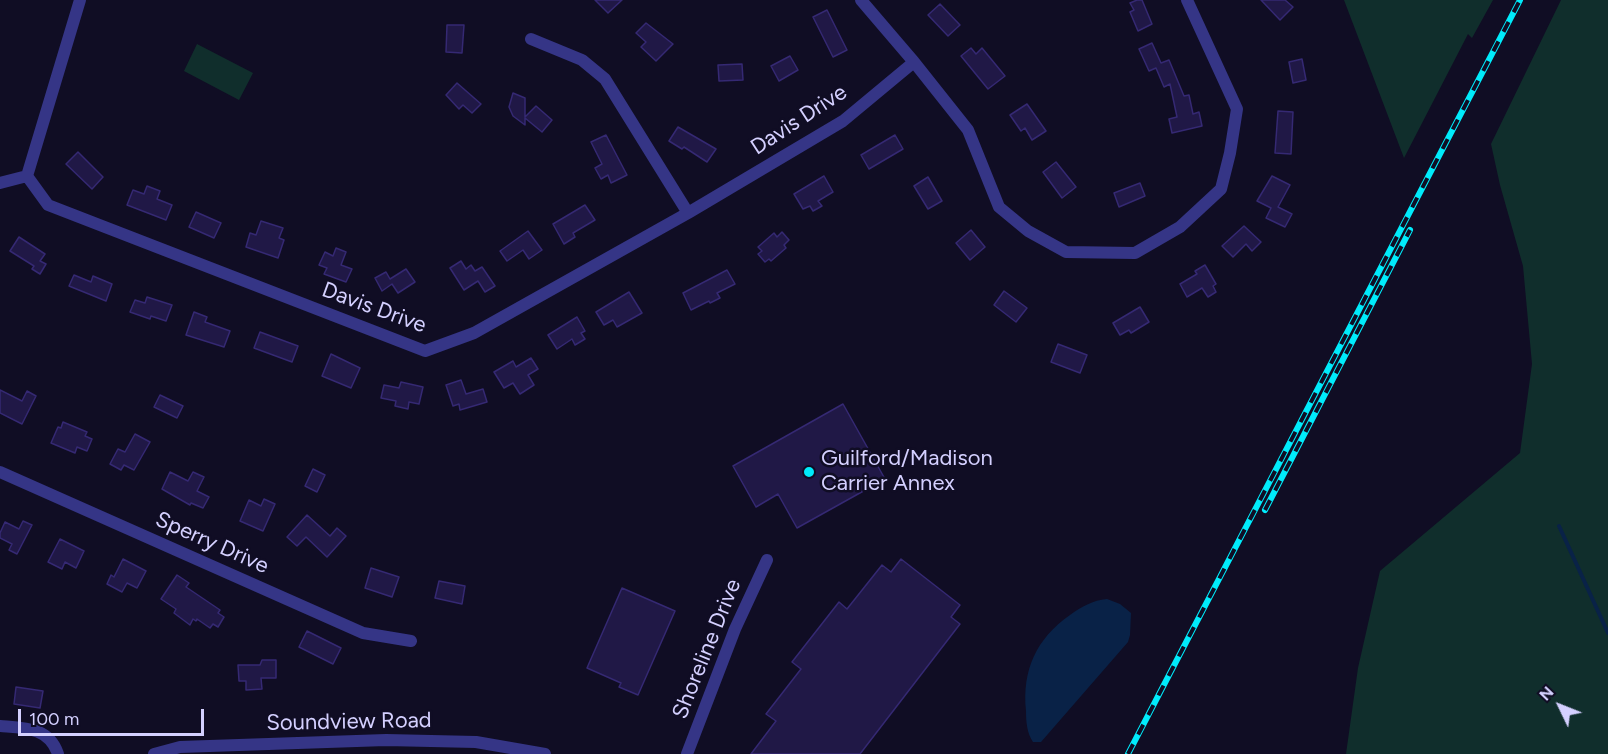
<!DOCTYPE html>
<style>
body{margin:0}
#map{position:relative;width:1608px;height:754px;overflow:hidden;background:#100d24;font-family:Figtree,sans-serif}
canvas{display:block}
.north{position:absolute;left:1530px;top:676px;width:60px;height:60px;-webkit-text-stroke:4px #100d24;paint-order:stroke;rotate:313deg;font-size:16px;font-weight:700;line-height:24px;text-align:center;color:#d4d0ff}
.north::after{content:'';display:block;margin:auto;width:21px;height:27px;background:#d4d0ff;clip-path:polygon(50% 0,100% 100%,50% 72%,0 100%)}
.scale{position:absolute;left:18px;top:709px;width:186px;height:27px;box-sizing:border-box;border:3px solid #d4d0ff;border-top:0;padding-left:8px;font-size:18px;line-height:21px;white-space:nowrap;color:#d4d0ff;-webkit-text-stroke:4px #100d24;paint-order:stroke}
</style>
<div id="map">
<canvas width="1608" height="754"></canvas>
<div class="north">N</div>
<div class="scale">100 m</div>
</div>
<script>
const c = document.querySelector('canvas').getContext('2d');
c.lineJoin = 'round';
function fill(path, color) { c.fillStyle = color; c.fill(path, 'evenodd'); }
function stroke(path, color, width, dash) { c.strokeStyle = color; c.lineWidth = width; c.lineCap = dash ? 'butt' : 'round'; c.setLineDash(dash || []); c.stroke(path); }
function write(font, color, halo, rows, align = 'center') {
  c.font = font + ' Figtree,sans-serif'; c.lineWidth = 5; c.setLineDash([]); c.textBaseline = 'middle'; c.strokeStyle = halo; c.fillStyle = color; for (const [text, x, y, turn = 0] of rows) {
    c.save(); c.translate(x, y); c.rotate((+turn || 0) * Math.PI / 180); c.textAlign = isNaN(turn) ? turn : align; if (halo) c.strokeText(text, 0, 0); c.fillText(text, 0, 0); c.restore();
  }
}
fill(new Path2D(`
 M1344 0H1493L1472 38 1468 34 1404 158Z
 M1561 0H1608V754H1346L1358 668 1380 571 1520 453 1532 364 1523 266 1500 185 1491 144Z
 M197 44 253 73 239 100 184 71Z`), '#102e2c');
fill(new Path2D(`
 M1107 599 1120 604 1131 613 1130 635 1128 642 1041 742H1033C1027 733 1026 722 1026 711 1022 670 1036 639 1070 615 1081 607 1093 600 1107 599Z`), '#092247');
stroke(new Path2D(`
 M1559 526 1608 633`), '#092247', 4);
const building = new Path2D(`
 M595 0H622L608 13Z
 M1137 0H1142L1152 24 1138 31 1130 12 1134 10 1130 3Z
 M1261 0H1285L1293 7 1280 20Z
 M940 4 960 25 948 36 928 15Z
 M827 10 847 50 833 57 813 17Z
 M646 23 673 44 656 61 641 47 646 42 636 33Z
 M447 25H464L462 53 446 52Z
 M1152 43 1161 63 1169 60 1184 96 1189 95 1193 114 1199 112 1202 126 1172 133 1169 119 1177 117 1170 84 1164 87 1156 68 1149 71 1139 49Z
 M971 48 976 54 982 48 1005 76 988 89 961 56Z
 M790 56 798 70 779 81 771 66Z
 M1302 59 1306 80 1293 83 1289 62Z
 M742 64 743 80 719 81 718 65Z
 M457 83 481 104 472 113 463 105 459 109 446 95Z
 M513 93 525 98V117L536 106 552 120 542 132 525 118V125L513 116 509 107Z
 M1027 104 1046 131 1032 140 1025 128 1021 131 1010 115Z
 M1278 111 1293 112 1291 154 1275 153Z
 M678 127 716 149 707 162 684 147 682 149 669 141Z
 M606 135 627 175 611 183 608 175 601 179 595 168 602 164 591 142Z
 M895 135 903 149 869 169 861 155Z
 M78 152 103 177 92 189 66 164Z
 M1056 162 1076 187 1062 198 1043 172Z
 M824 176 833 192 818 201 822 206 813 211 810 206 803 209 794 194Z
 M1272 176 1290 185 1278 207 1292 214 1285 227 1266 218 1271 208 1257 201Z
 M928 177 942 201 928 209 914 186Z
 M1140 183 1145 196 1119 207 1114 193Z
 M147 186 160 191 157 199 172 205 166 220 127 205 133 190 144 194Z
 M585 205 595 220 573 233 575 237 564 244 553 224Z
 M196 212 221 223 214 238 189 227Z
 M261 221 283 228 279 238 284 240 278 258 246 247 250 233 256 235Z
 M1244 226 1261 242 1252 251 1246 244 1233 257 1222 246Z
 M971 230 985 247 970 260 956 243Z
 M528 231 542 250 529 259 523 250 507 261 500 251Z
 M782 232 789 240 784 245 786 248 771 261 769 259 765 262 758 254 762 251 758 247 774 233 777 237Z
 M19 237 45 254 40 261 46 264 40 274 32 269 34 266 10 251Z
 M336 248 346 252 341 265 352 269 346 282 324 274 327 268 319 265 325 252 333 256Z
 M461 261 466 269 471 265 475 271 482 267 495 286 485 292 478 281 464 290 450 268Z
 M1205 265 1216 284 1213 286 1216 292 1208 297 1202 288 1187 297 1180 284 1197 274 1195 271Z
 M406 269 415 282 398 293 392 284 382 291 375 278 386 272 390 279Z
 M727 270 735 284 717 293 720 298 710 303 709 301 691 310 683 293Z
 M74 275 91 282 93 276 112 284 106 301 69 286Z
 M1004 291 1027 308 1016 322 994 305Z
 M629 292 642 313 617 327 613 320 604 325 596 312Z
 M147 297 172 305 166 321 151 316 150 319 130 312 135 300 145 303Z
 M1140 307 1149 322 1131 333 1129 330 1120 335 1113 323Z
 M194 312 207 317 205 322 230 331 224 347 186 335Z
 M577 317 585 331 581 333 585 339 575 345 572 339 557 349 548 335Z
 M260 332 298 346 292 362 254 348Z
 M1058 344 1087 355 1080 373 1051 362Z
 M331 354 360 368 351 388 322 376Z
 M531 358 538 369 528 375 534 385 520 394 513 383 504 388 494 372 513 361 516 367Z
 M461 380 466 394 483 389 487 402 460 410 459 404 453 406 446 385Z
 M401 382 423 387 419 404 409 402 408 409 395 406 396 401 381 398 384 385 399 388Z
 M0 390 22 401 27 391 36 396 22 424 0 413Z
 M160 395 183 406 177 418 154 407Z
 M843 404 885 479 797 528 778 494 756 507 733 466Z
 M63 422 87 432 85 436 92 439 87 451 77 447 75 453 51 443 58 427 61 428Z
 M135 434 150 442 134 470 124 465 121 470 110 464 118 449 125 452Z
 M313 469 325 475 317 492 305 486Z
 M170 472 188 481 193 472 204 477 197 491 209 497 203 508 191 503 190 505 162 489Z
 M264 499 275 504 263 531 240 521 249 500 261 506Z
 M307 515 330 536 337 528 346 536 327 557 306 537 297 546 287 537Z
 M23 521 32 525 17 554 9 550 12 544 0 538V533L5 522 19 529Z
 M60 539 84 551 76 568 65 562 62 569 48 562Z
 M123 559 146 571 137 588 127 583 122 592 107 584 111 575 114 577Z
 M901 559 960 605 951 617 960 624 860 754H751L776 721 766 714 801 669 792 662 839 602 847 609 882 565 891 572Z
 M371 568 399 577 392 597 365 588Z
 M177 575 189 583 186 587 220 610 218 613 224 617 218 627 213 624 210 628 197 619 196 621 193 619 190 625 174 613 176 609 161 599Z
 M439 581 465 586 462 604 435 598Z
 M622 588 675 611 638 695 619 687 621 683 587 668Z
 M307 631 341 648 333 664 299 647Z
 M262 660H276V678H261L262 689 246 690V681H239L238 665H260Z
 M16 687 43 691 40 708 14 704Z`);
fill(building, '#201846');
stroke(building, '#352973', 1.5);
stroke(new Path2D(`
 M80 0 27 176 48 205 425 351 474 333 688 213 843 121 914 62
 M861 0 914 62 968 130 999 207 1028 231 1066 252 1135 253 1180 227 1221 189 1230 153 1237 109 1187 0
 M531 39 582 60 605 79 688 213
 M0 183 27 176
 M0 472 363 633 411 641
 M0 726C25 728 49 727 58 754
 M154 754 180 747 386 740 476 742 545 754
 M687 754 735 629 767 560`), '#353586', 12);
const rail = new Path2D(`
 M1265 510 1410 230
 M1128 754 1520 0`);
stroke(rail, '#00ebfb', 6);
stroke(rail, '#100d24', 4, [11]);
for (const [x, y, r, color] of [
 [809,472,6,"#00ebfb"]
]) { const dot = new Path2D(); dot.arc(x, y, r, 0, 2 * Math.PI); c.fillStyle = color; c.fill(dot); stroke(dot, '#100d24', 2); }
write('22px', '#d4d0ff', '#100d24', [
 ["Davis Drive",799,120,-33],
 ["Davis Drive",374,308,20],
 ["Sperry Drive",212,543,24],
 ["Shoreline Drive",707,649,-68],
 ["Soundview Road",349,722,-1]
]);
write('22px', '#d4d0ff', '#100d24', [
 ["Guilford/Madison",821,459],
 ["Carrier Annex",821,484]
], 'left');
</script>
